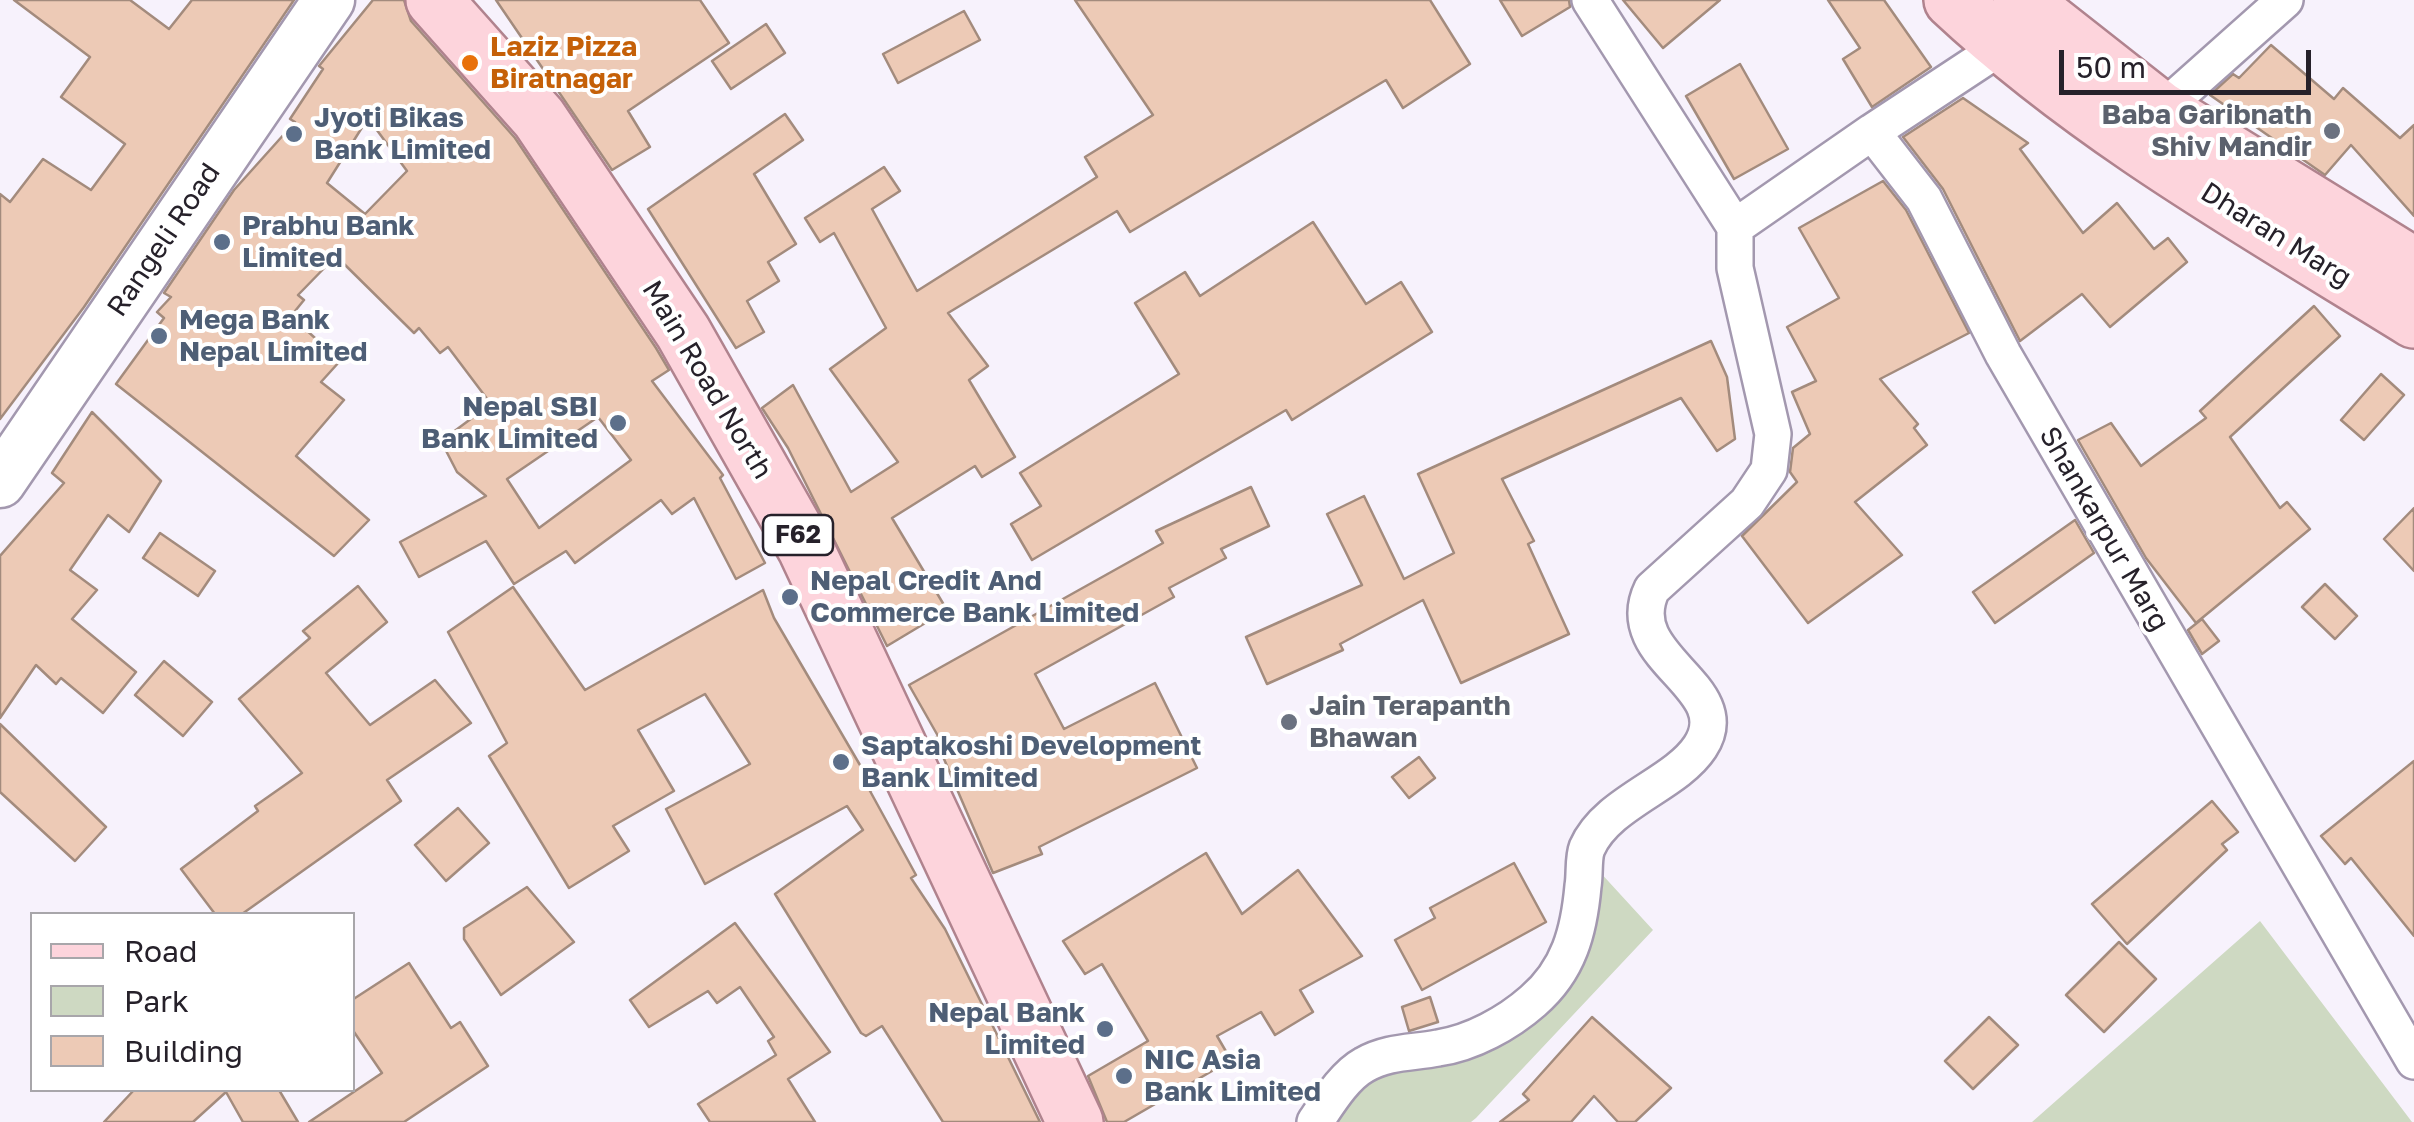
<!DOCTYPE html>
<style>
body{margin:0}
#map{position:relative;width:2414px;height:1122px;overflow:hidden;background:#f7f2fc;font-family:"Golos Text",sans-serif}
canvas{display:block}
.legend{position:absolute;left:30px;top:912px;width:325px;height:180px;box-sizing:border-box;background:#fff;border:2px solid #a8a6aa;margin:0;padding:12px 18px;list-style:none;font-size:30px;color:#26212a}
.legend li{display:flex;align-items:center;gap:20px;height:50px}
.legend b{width:50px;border:2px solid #a8a6aa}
.scale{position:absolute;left:2059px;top:50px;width:252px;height:45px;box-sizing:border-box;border:5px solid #26212a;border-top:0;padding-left:12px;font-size:30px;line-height:35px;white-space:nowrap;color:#26212a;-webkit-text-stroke:8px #fff;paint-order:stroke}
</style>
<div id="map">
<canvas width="2414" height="1122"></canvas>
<ul class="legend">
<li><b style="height:12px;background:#fdd4dc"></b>Road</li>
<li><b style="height:28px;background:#ced9c2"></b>Park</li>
<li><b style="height:28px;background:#edcab6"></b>Building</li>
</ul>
<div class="scale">50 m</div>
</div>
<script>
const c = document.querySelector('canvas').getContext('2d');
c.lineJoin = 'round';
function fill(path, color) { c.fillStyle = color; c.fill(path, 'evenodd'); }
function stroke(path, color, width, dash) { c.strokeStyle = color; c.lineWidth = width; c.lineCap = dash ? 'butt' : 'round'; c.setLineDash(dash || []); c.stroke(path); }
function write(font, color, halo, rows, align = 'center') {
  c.font = font + ' "Golos Text",sans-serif'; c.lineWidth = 8; c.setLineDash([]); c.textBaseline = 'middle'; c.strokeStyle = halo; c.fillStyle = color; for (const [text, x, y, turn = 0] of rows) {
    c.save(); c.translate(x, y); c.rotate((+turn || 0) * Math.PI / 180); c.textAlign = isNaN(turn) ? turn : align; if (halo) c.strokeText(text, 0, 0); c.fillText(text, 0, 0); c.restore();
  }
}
fill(new Path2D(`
 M1587 858 1653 930 1476 1118 1471 1122H1314L1342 1083 1506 1019 1551 975Z
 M2260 921 2412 1122H2032Z`), '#ced9c2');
const building = new Path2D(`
 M14 0H130L169 29 192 0H294L84 307 0 419V194L10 202 43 159 91 190 125 144 61 97 90 57Z
 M373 0H404L411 21 515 138 656 348 669 370 652 381 723 475 720 478 765 563 736 579 694 498 672 514 661 500 575 563 566 551 514 584 486 541 419 577 400 542 486 496 457 472 441 441 491 404 448 347 440 353 419 328 414 333 336 256 298 295 304 300 291 316 340 361 321 382 344 400 296 456 369 520 334 556 116 384 164 318 157 312 171 297 164 293 234 190 295 122 290 119 323 69 319 66ZM368 118 407 171 365 214 327 183ZM598 417 631 460 539 528 507 479Z
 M496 0H700L729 43 628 111 650 147 612 170Z
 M1075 0H1430L1470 64 1403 108 1386 80 1130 232 1117 211 948 313 988 366 969 380 1015 457 982 477 975 466 892 518 947 610 887 646 788 448 762 408 793 385 851 492 898 462 830 369 886 328 834 233 820 242 805 218 884 167 900 191 872 209 917 291 1097 177 1085 157 1153 115Z
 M1500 0H1569L1570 7 1522 36Z
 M1623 0H1720L1663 48Z
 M1828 0H1884L1931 67 1872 107 1843 59 1860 48Z
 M964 11 980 40 898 83 883 54Z
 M766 24 785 53 731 89 712 61Z
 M2271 45 2334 99 2343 88 2400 138 2414 125V216L2351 145 2325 175 2210 95 2233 74 2239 78Z
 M1740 64 1788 149 1734 179 1686 96Z
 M1963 98 2028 143 2020 149 2083 233 2117 203 2154 249 2168 238 2187 262 2110 327 2082 294 2020 341 1943 189 1903 137Z
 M785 114 803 140 754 174 796 244 768 262 779 281 747 301 764 332 736 348 648 209Z
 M1883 181 1906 210 1969 333 1880 379 1918 424 1914 428 1927 445 1855 502 1902 555 1808 623 1742 536 1797 482 1790 472 1793 448 1810 434 1792 392 1816 381 1787 327 1839 298 1799 228Z
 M1313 222 1366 304 1401 282 1432 332 1292 420 1286 410 1032 560 1011 524 1041 506 1020 473 1179 374 1135 303 1185 272 1200 296Z
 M2314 306 2340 336 2230 437 2280 508 2287 502 2310 529 2196 623 2146 558 2078 440 2111 423 2141 466 2206 418 2200 411Z
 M1711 341 1727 377 1735 439 1717 451 1681 398 1502 479 1534 541 1528 544 1569 634 1461 683 1423 600 1340 644 1343 650 1267 684 1246 637 1362 585 1327 514 1364 496 1404 579 1454 553 1418 474Z
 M2381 374 2404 395 2364 440 2341 420Z
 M92 412 161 481 129 532 108 515 70 570 97 590 72 619 136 672 103 713 61 678 56 684 36 665 0 718V556L64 483 52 473Z
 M1251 487 1269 526 1221 549 1226 558 1169 588 1174 597 1035 674 1064 729 1155 683 1197 768 1039 847 1042 854 993 873 935 738 938 736 909 685 1163 543 1156 531Z
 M2414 508V571L2384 539Z
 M2075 520 2094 553 1995 623 1973 592Z
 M160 533 215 571 198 596 143 558Z
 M2325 584 2357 616 2335 639 2302 607Z
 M358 586 387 622 326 673 370 725 435 680 471 723 387 780 401 801 242 914H215L181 869 258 811 255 806 302 773 239 699 310 638 303 631Z
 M513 587 585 690 763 590 774 618 874 789 870 791 916 875 911 878 945 929 1040 1122H943L882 1026 866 1036 861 1033 775 894 863 830 847 806 705 884 666 809 750 764 705 694 638 730 674 791 613 826 629 851 569 888 489 756 507 743 448 632Z
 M2202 619 2219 641 2202 654 2188 630Z
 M164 661 212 702 183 736 135 695Z
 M0 724 106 827 75 861 0 792Z
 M1419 757 1435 778 1409 798 1392 777Z
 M2414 761V936L2351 858 2345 864 2321 836Z
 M2212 801 2238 832 2222 844 2227 850 2127 944 2092 904Z
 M458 808 489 843 446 881 415 845Z
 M1206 853 1242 914 1298 870 1362 956 1300 990 1313 1012 1275 1035 1261 1012 1217 1036 1231 1060 1124 1122H1107L1088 1076 1148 1041 1102 964 1085 974 1063 941Z
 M1514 863 1546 922 1422 990 1395 940 1435 918 1430 908Z
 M527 887 574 942 501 995 464 939V928Z
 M735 923 830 1052 788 1079 815 1122H710L698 1104 776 1055 768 1041 774 1037 740 987 717 1003 708 991 649 1027 630 1000Z
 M2119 942 2156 979 2104 1032 2066 995Z
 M409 963 451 1028 460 1022 488 1066 404 1122H309L382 1073 352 1029V1000Z
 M1430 997 1438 1022 1409 1031 1402 1007Z
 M1592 1017 1671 1088 1635 1122H1618L1594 1096 1571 1122H1500L1529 1100 1523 1094Z
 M1989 1017 2018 1045 1973 1089 1945 1061Z
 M134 1090H279L298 1122H243L226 1092 193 1122H104Z`);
fill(building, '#edcab6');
stroke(building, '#a38b7d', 2.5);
const street = new Path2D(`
 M2001 47 1872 132 1924 199 2003 354 2414 1061
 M2148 122 2285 0
 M1735 227 1872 132
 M1315 1122C1328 1103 1344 1076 1364 1065 1388 1051 1413 1053 1438 1048 1472 1043 1508 1023 1533 1001 1569 970 1579 931 1583 886 1585 875 1583 858 1587 848 1607 802 1675 785 1700 747 1740 686 1618 659 1652 589L1747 503 1769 470 1773 434 1735 268V227L1590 0`);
const secondary = new Path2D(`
 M0 482 329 0`);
const primary = new Path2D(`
 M434 0 539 118 683 332 806 549 1075 1122
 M1952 0C2090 129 2254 221 2414 320
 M2021 0 2161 110 2414 266`);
stroke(street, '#a398af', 40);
stroke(secondary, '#a398af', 55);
stroke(primary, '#b0838e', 60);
stroke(street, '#fff', 35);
stroke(secondary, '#fff', 50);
stroke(primary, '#fdd4dc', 55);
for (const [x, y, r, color] of [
 [470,63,10,"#e8710a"],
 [2332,131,10,"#6b7280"],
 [294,134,10,"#5c6f8a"],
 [222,242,10,"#5c6f8a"],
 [159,336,10,"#5c6f8a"],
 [618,423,10,"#5c6f8a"],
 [790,597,10,"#5c6f8a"],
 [1289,722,10,"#6b7280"],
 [841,762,10,"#5c6f8a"],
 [1105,1029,10,"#5c6f8a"],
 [1124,1076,10,"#5c6f8a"]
]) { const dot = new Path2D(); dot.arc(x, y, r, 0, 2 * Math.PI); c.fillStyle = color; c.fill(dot); stroke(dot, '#fff', 4); }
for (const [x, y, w] of [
 [798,535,70]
]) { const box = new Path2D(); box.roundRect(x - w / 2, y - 20, w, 40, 8); c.fillStyle = '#fff'; c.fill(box); stroke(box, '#26212a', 2.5); }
write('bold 25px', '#26212a', null, [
 ["F62",798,535]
]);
write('bold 28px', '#c56008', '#fff', [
 ["Laziz Pizza",490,47],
 ["Biratnagar",490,79]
], 'left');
write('bold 28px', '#5b616d', '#fff', [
 ["Baba Garibnath",2312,115],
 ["Shiv Mandir",2312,147],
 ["Jain Terapanth",1309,706,"left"],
 ["Bhawan",1309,738,"left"]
], 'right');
write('bold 28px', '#4e5e75', '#fff', [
 ["Jyoti Bikas",314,118],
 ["Bank Limited",314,150],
 ["Prabhu Bank",242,226],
 ["Limited",242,258],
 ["Mega Bank",179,320],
 ["Nepal Limited",179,352],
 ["Nepal SBI",598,407,"right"],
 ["Bank Limited",598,439,"right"],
 ["Nepal Credit And",810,581],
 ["Commerce Bank Limited",810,613],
 ["Saptakoshi Development",861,746],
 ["Bank Limited",861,778],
 ["Nepal Bank",1085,1013,"right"],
 ["Limited",1085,1045,"right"],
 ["NIC Asia",1144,1060],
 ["Bank Limited",1144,1092]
], 'left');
write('28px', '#26212a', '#fff', [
 ["Dharan Marg",2276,235,32],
 ["Rangeli Road",164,240,-56],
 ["Main Road North",707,380,59],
 ["Shankarpur Marg",2104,529,60]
]);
</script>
